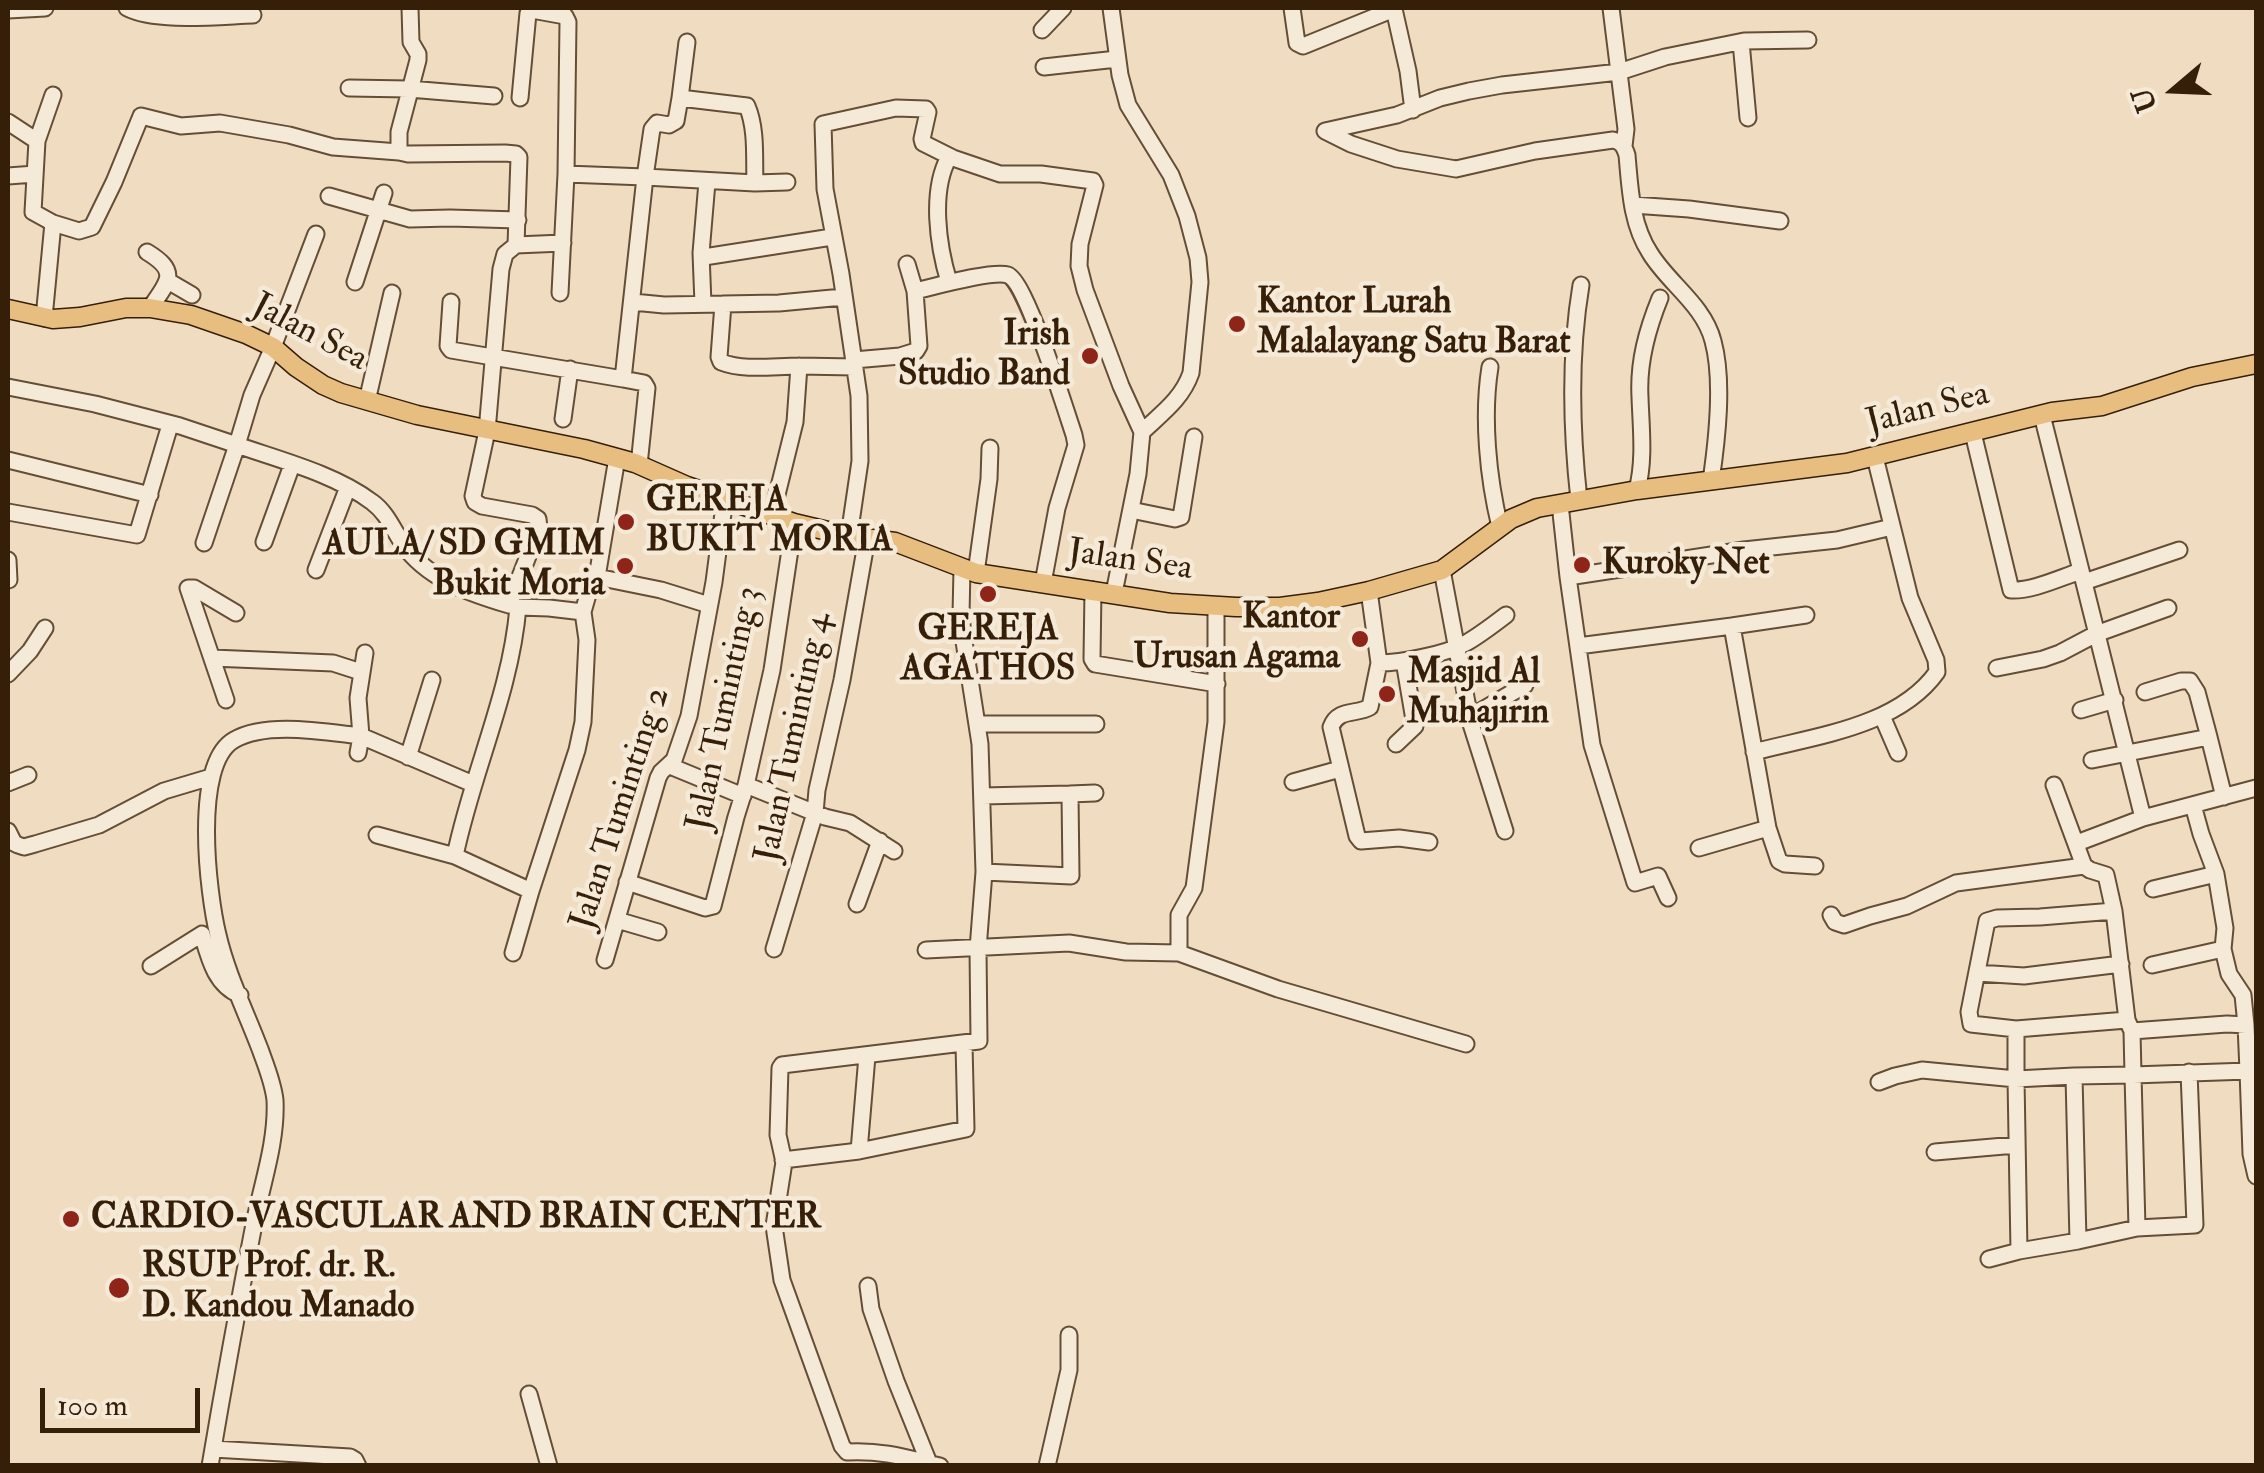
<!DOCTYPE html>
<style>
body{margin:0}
#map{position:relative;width:2264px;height:1473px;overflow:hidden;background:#f0ddc1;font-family:"IM FELL Double Pica",serif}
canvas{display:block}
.frame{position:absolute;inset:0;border:10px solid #351f08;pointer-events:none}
.north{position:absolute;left:2124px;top:40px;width:100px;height:100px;-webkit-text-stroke:8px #f5e9d7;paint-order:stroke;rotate:251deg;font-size:28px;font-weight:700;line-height:40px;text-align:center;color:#351f08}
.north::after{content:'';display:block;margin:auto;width:35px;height:45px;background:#351f08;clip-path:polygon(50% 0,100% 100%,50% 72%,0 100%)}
.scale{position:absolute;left:40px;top:1388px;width:160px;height:45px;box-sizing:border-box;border:5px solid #351f08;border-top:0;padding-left:12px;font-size:30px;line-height:35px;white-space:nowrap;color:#351f08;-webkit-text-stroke:8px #f5e9d7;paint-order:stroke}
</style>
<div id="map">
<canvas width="2264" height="1473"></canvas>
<div class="frame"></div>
<div class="north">U</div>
<div class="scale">100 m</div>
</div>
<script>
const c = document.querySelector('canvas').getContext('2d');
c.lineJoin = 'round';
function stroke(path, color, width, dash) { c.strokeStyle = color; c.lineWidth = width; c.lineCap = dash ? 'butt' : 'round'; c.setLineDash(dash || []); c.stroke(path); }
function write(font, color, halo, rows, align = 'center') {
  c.font = font + ' "IM FELL Double Pica",serif'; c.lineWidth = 9; c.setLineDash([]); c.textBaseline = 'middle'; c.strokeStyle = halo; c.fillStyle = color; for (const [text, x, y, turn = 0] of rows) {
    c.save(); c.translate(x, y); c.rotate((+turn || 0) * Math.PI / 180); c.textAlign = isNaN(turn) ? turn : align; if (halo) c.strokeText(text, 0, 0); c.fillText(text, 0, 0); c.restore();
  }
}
const minor = new Path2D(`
 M127 8C155 23 221 16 253 15
 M410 8 411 42 418 54V60L399 132V152L408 154 505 153 516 154 519 157 516 245 505 254 501 269 487 431 473 496 475 502 482 506 532 515 538 519 539 528 509 605 518 607C511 692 472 773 455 856L531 891 577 750 583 722 587 640 583 612 589 591 597 577 617 458
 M1111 8 1120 75 1128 105 1171 175 1187 216 1198 258 1200 282 1191 373C1182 399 1162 413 1142 432L1138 474 1114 593
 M1292 8 1297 43 1303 46 1394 9 1408 71 1413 110
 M1611 8 1626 129 1624 146
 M8 10 45 8
 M1042 30 1063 8
 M687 42 680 98 747 106C757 129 754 159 755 183L787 182
 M1741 42 1748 118
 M1044 67 1117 59
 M349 88 409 89 494 96
 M520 98 528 13 532 10 565 16 568 22 566 174
 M8 122 37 141 33 212 53 223 44 318
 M1325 131 1351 144 1397 159 1456 169 1535 151 1613 140C1622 142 1624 146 1627 155 1630 188 1631 224 1650 253 1668 283 1704 305 1713 341 1724 381 1717 440 1711 481
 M1325 131 1397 115 1440 98 1469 91 1502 85 1619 72 1665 57 1744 41 1808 40
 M37 141 53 95
 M8 176 35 174
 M707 182 701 253 704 257 832 237
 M329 196 410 219 450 218 518 220
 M1633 205 1689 209 1780 221
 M53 223 79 231 92 227 114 182 141 116 181 126 220 123 289 135 333 147 399 152
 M516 245 563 243
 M147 252C180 272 168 282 150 308
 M701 253 703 304
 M907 264 915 291
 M168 281 192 295
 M355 282 384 193
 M949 282C938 246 930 191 949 157
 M560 293 566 174 645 177 652 129 657 123 669 125 676 121 680 98
 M451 302 448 346 451 350 623 379 645 177 755 183
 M633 302 664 305 723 304
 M854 360 900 356 916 351 919 346 915 291C933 287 992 270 1008 275 1026 282 1066 411 1074 435L1076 445 1057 508 1043 583
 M799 366 855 367
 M1490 367C1482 417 1488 478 1500 527
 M623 379 644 383 647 388 639 465
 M8 387 95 404 180 426 237 445 252 395 273 347 316 234
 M367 401 392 293
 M2042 415 2143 818 2256 788
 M563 419 570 369
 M1973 433 2011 590C2033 591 2059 578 2081 571
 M8 460 150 495
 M1637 490C1645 460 1641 428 1640 397 1638 362 1647 330 1660 298
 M1579 500C1571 428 1569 357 1581 285
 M1560 504 1568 577 1744 550 1837 540 1892 527
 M1131 510 1175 519 1181 517 1194 437
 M8 512 137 535 170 425
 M772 515 795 422 799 366C774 366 744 371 721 362L719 357 723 304 779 303 843 297
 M849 536 860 461 859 396 841 274 825 189 823 124 896 108 926 109 928 112 922 139 923 143 953 158 1000 174H1041L1093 181 1095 185 1080 244 1079 266 1085 290 1121 386 1142 432
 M264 542 292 465
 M204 543 237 445C280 460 335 474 372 502 389 514 395 535 408 551 433 581 472 594 509 605
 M8 560 9 580
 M316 570 348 487
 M1442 570 1471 724 1505 831
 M976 573 989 479 990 448
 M597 577 661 590 709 605
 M1568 577 1592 745 1635 883 1658 876 1668 898
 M2084 582 2179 550
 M1093 590 1092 659 1095 664 1217 684
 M1369 591 1379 663C1402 663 1446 654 1466 643 1480 635 1493 625 1506 615
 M1216 606V722L1194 888 1179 915V953L1278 989 1466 1044
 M518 607 549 608 583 612
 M1732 626 1806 615
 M1578 646 1732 626 1768 828 1779 861 1785 864 1815 866
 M212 658 333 663 361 672
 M1379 663 1370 707C1357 715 1338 708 1331 727L1357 836 1361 841 1399 838 1429 842
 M1997 668 2043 659 2060 653 2096 634 2168 608
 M8 674 30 651 45 628
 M2145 692 2181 681H2190L2197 692 2209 737
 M226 700 188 588H194L236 613
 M2081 710 2115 700
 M1882 716 1898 753
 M1469 718 1525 685
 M979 724H1096
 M1396 744 1415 726 1404 661
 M1754 752C1814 736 1898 727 1937 672L1936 660 1910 598 1875 457
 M358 753 361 736 473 784
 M408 757 432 680
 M2092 760 2209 737 2224 797
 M670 766 743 796
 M1293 782 1340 769
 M8 783 28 775
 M746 785 825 817 850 823 894 851
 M2054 785 2084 866 2090 870 2106 875 2114 911
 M982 796 1070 794
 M2193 805 2201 834 2216 874 2225 928 2223 949 2229 974 2243 995 2246 1025
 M8 831 14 843 18 845 24 847 35 844 99 825 164 791 211 777
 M377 835 455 856
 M2077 843 2143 818
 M1699 848 1768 828
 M984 872 1071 876 1070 794 1095 793
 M627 882 705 908 713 906 736 817 746 785 772 670 794 523
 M2153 889 2216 874
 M857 904 880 841
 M1831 915 1835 922 1844 925 1870 916 1907 906 1956 883 2084 866
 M617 920 658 932
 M774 949 815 813 817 790 842 680 867 538
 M926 950 1069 943 1126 952 1179 953
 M513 953 531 891
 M605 960 658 778 661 772 674 760 689 716 714 582 725 498
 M2152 965 2223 949
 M151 966 202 934C209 958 215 985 240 995
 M1977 973 2024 976 2121 964
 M2127 1020 2016 1029 1971 1024 1969 1012 1987 921 1997 918 2040 917 2114 911 2127 1020 2132 1031 2133 1075 2248 1071 2246 1025 2227 1024 2132 1031
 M2016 1029V1079L2074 1076
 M2256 1071H2248L2251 1154 2256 1176
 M1879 1082 1895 1076 1922 1070 2016 1079 2019 1251 2078 1241
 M859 1151 966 1129 964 1044
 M1935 1152 2016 1145
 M783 1160 859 1151 867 1056
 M2137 1228 2078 1241 2074 1076 2133 1075 2137 1228 2195 1225 2189 1072
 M1989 1259 2019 1251
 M868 1286 871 1309 896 1381 929 1463
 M529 1394 549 1466
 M213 1449 350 1457 355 1460 358 1466
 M210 1466C224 1383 239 1301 255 1219 263 1181 277 1140 275 1100 273 1082 266 1066 260 1049 246 1012 227 974 218 935 208 894 192 764 234 740 266 721 325 732 361 736L358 698 365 653
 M940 1466C907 1458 882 1450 847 1452L842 1446 782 1280 774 1226 784 1162 778 1135 780 1068 782 1065 979 1041 978 949 984 872 980 744 963 635 961 615 962 569
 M1047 1466 1069 1370V1335`);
const major = new Path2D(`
 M8 309 53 319 80 317 126 308H150L191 315 246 334 273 347 296 367 323 385 341 393 417 415 584 449 635 463 687 486 794 523 849 536 895 542 976 573 1170 603 1236 607H1280L1318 602 1369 591 1442 570 1511 519 1537 508 1637 490 1847 463 2052 412 2102 406 2192 377 2256 364`);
stroke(minor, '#644e36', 19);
stroke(major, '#351f08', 21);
stroke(minor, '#f5e9d7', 15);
stroke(major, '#e8be80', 18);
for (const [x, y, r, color] of [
 [1237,324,10,"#8f2418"],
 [1090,356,10,"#8f2418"],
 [626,522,10,"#8f2418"],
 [1582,565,10,"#8f2418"],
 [625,566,10,"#8f2418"],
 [988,594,10,"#8f2418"],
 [1360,639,10,"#8f2418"],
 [1387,694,10,"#8f2418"],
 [71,1219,10,"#8f2418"],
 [119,1288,12,"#8f2418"]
]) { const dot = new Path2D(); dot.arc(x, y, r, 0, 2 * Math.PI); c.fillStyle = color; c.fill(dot); stroke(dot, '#f5e9d7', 4); }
write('bold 35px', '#351f08', '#f5e9d7', [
 ["Kantor Lurah",1257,304],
 ["Malalayang Satu Barat",1257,344],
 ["Irish",1070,336,"right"],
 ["Studio Band",1070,376,"right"],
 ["GEREJA",646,502],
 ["BUKIT MORIA",646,542],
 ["AULA/ SD GMIM",605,546,"right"],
 ["Bukit Moria",605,586,"right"],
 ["Kuroky Net",1602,565],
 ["Kantor",1340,619,"right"],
 ["Urusan Agama",1340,659,"right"],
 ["GEREJA",988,631,"center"],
 ["AGATHOS",988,671,"center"],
 ["Masjid Al",1407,674],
 ["Muhajirin",1407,714],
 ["CARDIO-VASCULAR AND BRAIN CENTER",91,1219],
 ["RSUP Prof. dr. R.",142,1268],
 ["D. Kandou Manado",142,1308]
], 'left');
write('35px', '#351f08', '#f5e9d7', [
 ["Jalan Sea",309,334,28],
 ["Jalan Sea",1928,410,-14],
 ["Jalan Sea",1130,562,8],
 ["Jalan Tuminting 3",726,709,-78],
 ["Jalan Tuminting 4",795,738,-78],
 ["Jalan Tuminting 2",622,809,-72]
]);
</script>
